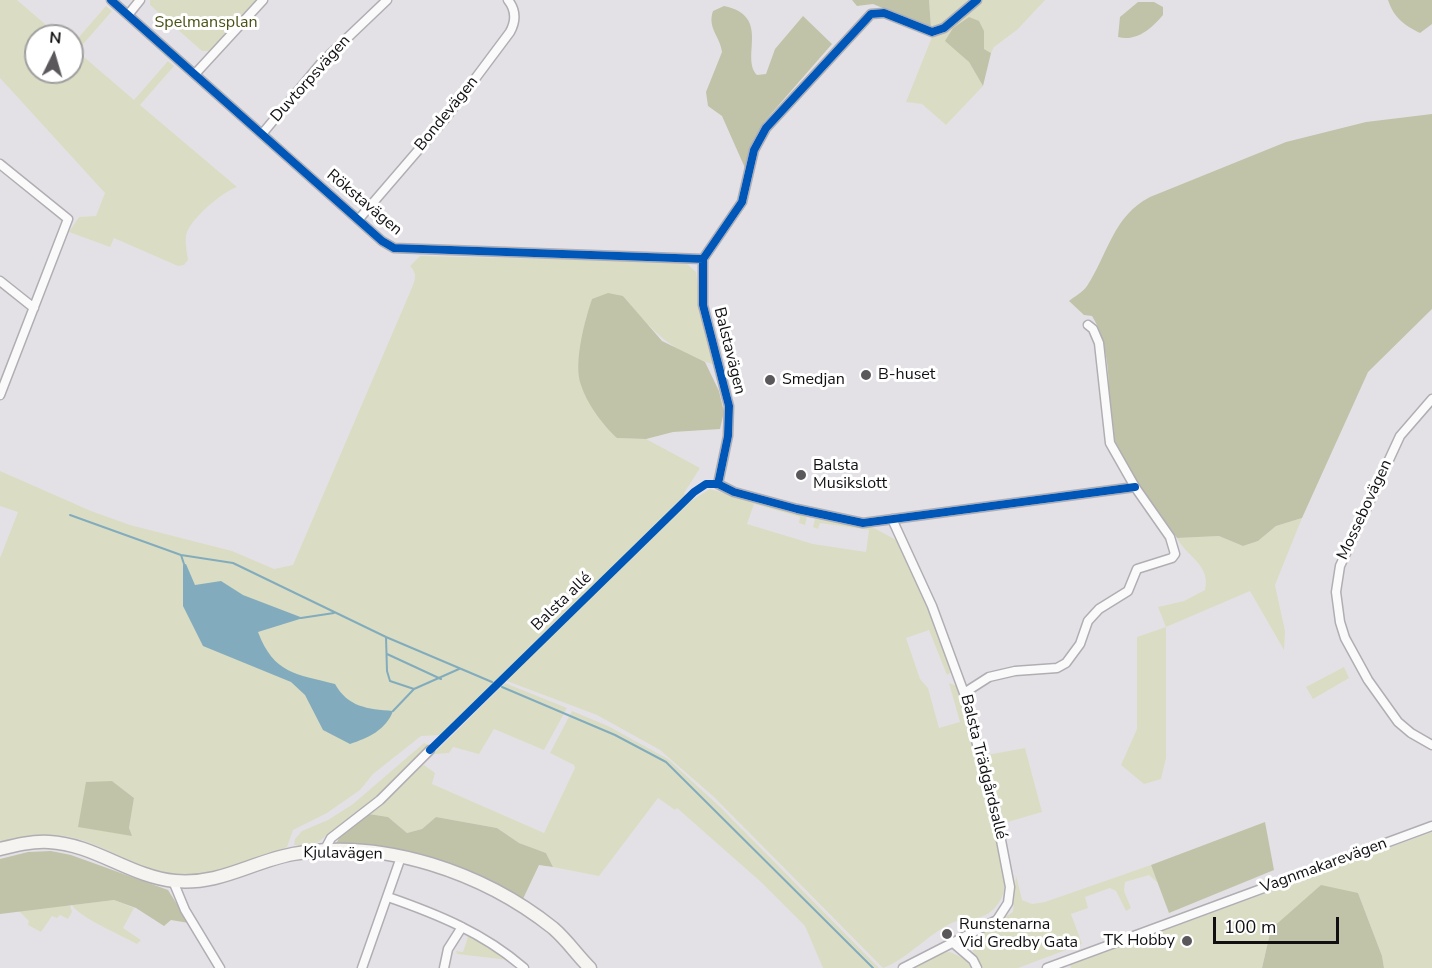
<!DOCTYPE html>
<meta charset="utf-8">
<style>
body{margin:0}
#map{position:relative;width:1432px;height:968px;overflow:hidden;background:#e4e1e6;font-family:"Nunito Sans",sans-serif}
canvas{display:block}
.north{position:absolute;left:24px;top:24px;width:60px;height:60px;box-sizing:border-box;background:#fff;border:2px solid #a09fa0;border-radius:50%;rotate:5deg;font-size:16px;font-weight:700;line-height:24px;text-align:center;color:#110f12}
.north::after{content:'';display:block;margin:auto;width:21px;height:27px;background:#5b585c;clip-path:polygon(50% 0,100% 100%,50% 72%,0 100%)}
.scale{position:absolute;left:1213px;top:917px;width:126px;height:27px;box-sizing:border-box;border:3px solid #110f12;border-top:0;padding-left:8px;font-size:18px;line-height:21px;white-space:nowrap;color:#110f12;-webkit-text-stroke:4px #fff;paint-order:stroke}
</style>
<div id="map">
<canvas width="1432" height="968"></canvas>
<div class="north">N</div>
<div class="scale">100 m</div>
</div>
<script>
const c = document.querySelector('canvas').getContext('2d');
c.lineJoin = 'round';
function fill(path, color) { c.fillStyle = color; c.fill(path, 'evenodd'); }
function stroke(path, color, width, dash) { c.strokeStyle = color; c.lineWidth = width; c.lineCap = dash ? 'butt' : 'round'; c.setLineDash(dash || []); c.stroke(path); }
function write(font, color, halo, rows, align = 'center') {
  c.font = font + ' "Nunito Sans",sans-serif'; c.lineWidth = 6; c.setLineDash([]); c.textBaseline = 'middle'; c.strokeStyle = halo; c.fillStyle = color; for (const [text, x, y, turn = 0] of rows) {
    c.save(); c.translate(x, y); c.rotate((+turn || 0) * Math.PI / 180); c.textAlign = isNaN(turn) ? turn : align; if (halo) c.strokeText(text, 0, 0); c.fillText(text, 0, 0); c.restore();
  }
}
fill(new Path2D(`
 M0 0H17L59 36H36V72H72V45L106 6 112 11 77 51 134 100 168 61 174 66 140 105 237 187C221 193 194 216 187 232 184 239 187 252 188 260L184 265 178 266 114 238 110 247 69 232 79 217 96 216 105 193 0 78Z
 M150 0H258L211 51H202L150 5Z
 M929 0H967L968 1 936 28H931Z
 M979 0H1045L1018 29 994 47 991 53 984 49V31L959 52 969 62 983 86 946 125 922 104 906 102 932 37Z
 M420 256 685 262 696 272 704 325 717 365C674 355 650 329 623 296L592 299 586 318 580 354 617 438 646 439 700 468 684 493 689 502 710 489 807 517 805 525 799 523 800 517 754 504 747 524 813 544 866 552 869 530 820 523 818 529 813 527 815 519 874 528 898 541 926 601 952 672 947 675 929 630 906 638 920 679 928 688 939 728 960 722 949 683 957 686 1003 864C1005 879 1007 891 998 904 985 921 974 917 957 921 934 928 907 960 883 968L714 797 660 750 597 715 499 678 440 735 421 736 373 774 360 790 327 813 293 830 287 847C253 860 218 877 181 875 135 872 94 834 50 835 33 835 16 840 0 844V558L18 512 0 506V471L91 511 130 525 232 551 274 569 293 565 411 290C415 280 418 274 410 266ZM112 781 134 798 129 828Z
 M1302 518 1275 585 1285 631 1284 650 1250 591 1166 627V758L1161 779 1144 784 1121 765 1137 729V637L1166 627 1158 607 1184 601 1205 590C1211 565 1187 557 1177 538L1219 536 1243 546 1258 541 1276 526Z
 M1344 667 1349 678 1313 699 1306 687Z
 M505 683 567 708 544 750 494 729 479 754 453 747 449 753 433 754Z
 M572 711 608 726 668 759 720 807 879 968H823L805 926 761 882 677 808 675 810 658 798 599 876 553 867 546 853 519 843 497 828 436 817 422 829 407 833 388 817 369 814 419 767 424 765 435 773 432 784 544 833 575 768 574 765 550 753Z
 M424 743 429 745 427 749 376 798 313 846 294 845 295 839 302 831 328 820 353 804Z
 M1025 748 1042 812 1004 823 987 755Z
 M1432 832V968H1384L1382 956 1358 893 1271 929 1262 968H1071L1070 965Z
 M1151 865 1158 883 1149 875 1125 882 1124 891 1131 908 1126 911 1116 891 1110 888 1085 897 1088 908 1071 914 1082 944 1018 968H983C977 958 968 948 972 936L1013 912 1016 875 1022 900 1032 904 1045 902Z
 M114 900 134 908 123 928 141 940 137 944C123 936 78 917 72 905Z
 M70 905 72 912 68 919 60 915 57 918 52 916 41 932 28 925 29 921 19 911Z
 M469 934 477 938V942L480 940 509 960 457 954 456 951 463 952Z
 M950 952 965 959 971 968H910L937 953Z`), '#daddc3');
fill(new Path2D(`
 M852 0H929L931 28 873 4 857 6Z
 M1388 0H1432V24L1420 33C1404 25 1394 18 1388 0Z
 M1138 2H1154L1163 7V15C1152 28 1137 42 1118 37L1120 17Z
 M724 6C772 16 740 57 757 75L766 74 775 49 803 16 832 44 764 122 754 139 745 168 722 116 708 106 706 92 722 52C720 36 707 28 713 11Z
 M969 17 979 21 984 31V49L991 53 983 86 969 62 945 41 953 28Z
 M1432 114V309L1368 372 1302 518 1276 526 1258 541 1243 546 1219 536 1177 538C1156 506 1119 465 1111 428 1108 418 1110 406 1109 396 1109 369 1106 338 1092 316L1084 315 1069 301C1075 296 1082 293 1087 286 1108 254 1113 216 1150 197L1286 142 1366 122Z
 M608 293 623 296 662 341 705 362 719 391 724 412 720 429 673 432 646 439 617 438C603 425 587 404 581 385 573 364 585 319 592 299Z
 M112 781 134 798 129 828 132 836 78 827 86 782Z
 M369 814 388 817 407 833 422 829 436 817 497 828 519 843 546 853 553 867 539 865 522 901C489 874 439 857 397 851 377 847 356 847 336 844L339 838Z
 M1265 822 1274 870 1169 913 1151 865Z
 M51 851 71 855 168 890 189 923 171 920 164 926 136 908 114 900 0 914V859L28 852Z
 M1321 885 1358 893 1382 956 1384 968H1262L1271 929Z`), '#c0c3a8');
fill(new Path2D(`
 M186 564 195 585 221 581 243 595 303 618 258 632C274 674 296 674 335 684 348 707 367 709 393 711 386 730 368 738 350 744L323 730 305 695 291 682 203 646 183 606V565Z`), '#82acbd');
stroke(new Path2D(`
 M70 515 181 555 233 563 386 637 492 682
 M181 555 185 567
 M301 618 334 613
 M386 637 387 671 390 681 414 689 459 669
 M387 654 441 679
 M502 687 615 735 666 762 873 968
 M393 711 414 689`), '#82acbd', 2);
const street = new Path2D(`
 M111 0 382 241 394 248 703 259
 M977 0 944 28 932 32 884 13 871 14 766 128 754 150 742 202 703 259V305L729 406 728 436 718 484 734 492 797 509 863 523 1135 487
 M128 15 140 0
 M195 74 263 0
 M262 134 322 62 387 0
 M0 164 68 219 0 395
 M359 219 445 119 510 32C516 21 516 10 508 0
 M0 281 34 308
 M1432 399 1400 436 1340 566 1336 592 1340 622 1345 638 1368 680 1398 722 1411 733 1432 745
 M892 519 932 606 964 693 1000 835 1010 887 1008 903 997 920 903 968
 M964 693 989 677 1015 671 1057 668 1066 663 1080 644 1088 621 1099 609 1128 591 1137 569 1172 558 1175 554 1170 537 1135 487 1110 443 1099 343 1093 329 1088 325
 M324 851 331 838 380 800 430 750
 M173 881 185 910 220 968
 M388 897C437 914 484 933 524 968
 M951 941 973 960 977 968
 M362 968 401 857
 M444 968 448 949 462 927
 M1047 968 1432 826`);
const secondary = new Path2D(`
 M0 849C16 845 32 841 49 842 94 844 131 877 175 881 220 885 251 862 293 854 382 837 484 873 553 928 567 940 577 955 590 968`);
stroke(street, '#b0aeb2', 11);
stroke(secondary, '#b0aeb2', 15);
stroke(street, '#fbfafb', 8);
stroke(secondary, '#f5f4f1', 12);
stroke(new Path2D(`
 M111 0 382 241 394 248 703 259
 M977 0 944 28 932 32 884 13 871 14 766 128 754 150 742 202 703 259V305L729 406 728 436 718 484 734 492 797 509 863 523 1135 487
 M430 750 694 492 706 484H718`), '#0057b8', 8);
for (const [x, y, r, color] of [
 [866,375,6,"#5b585c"],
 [770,380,6,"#5b585c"],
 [801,475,6,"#5b585c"],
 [947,934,6,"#5b585c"],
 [1187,941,6,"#5b585c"]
]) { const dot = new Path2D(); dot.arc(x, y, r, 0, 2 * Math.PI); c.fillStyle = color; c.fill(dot); stroke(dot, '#fff', 2); }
write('16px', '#4c5216', '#fff', [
 ["Spelmansplan",206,23]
]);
write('16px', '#110f12', '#fff', [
 ["Duvtorpsvägen",311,79,-48],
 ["Bondevägen",447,114,-51],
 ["Rökstavägen",364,203,40],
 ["Balstavägen",729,351,76],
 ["Mossebovägen",1365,510,-65],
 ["Balsta allé",562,602,-44],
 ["Balsta Trädgårdsallé",983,767,76],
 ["Kjulavägen",343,854,1],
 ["Vagnmakarevägen",1324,866,-20]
]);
write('16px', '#110f12', '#fff', [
 ["B-huset",878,375],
 ["Smedjan",782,380],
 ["Balsta",813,466],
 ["Musikslott",813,484],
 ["Runstenarna",959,925],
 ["Vid Gredby Gata",959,943],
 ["TK Hobby",1175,941,"right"]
], 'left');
</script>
